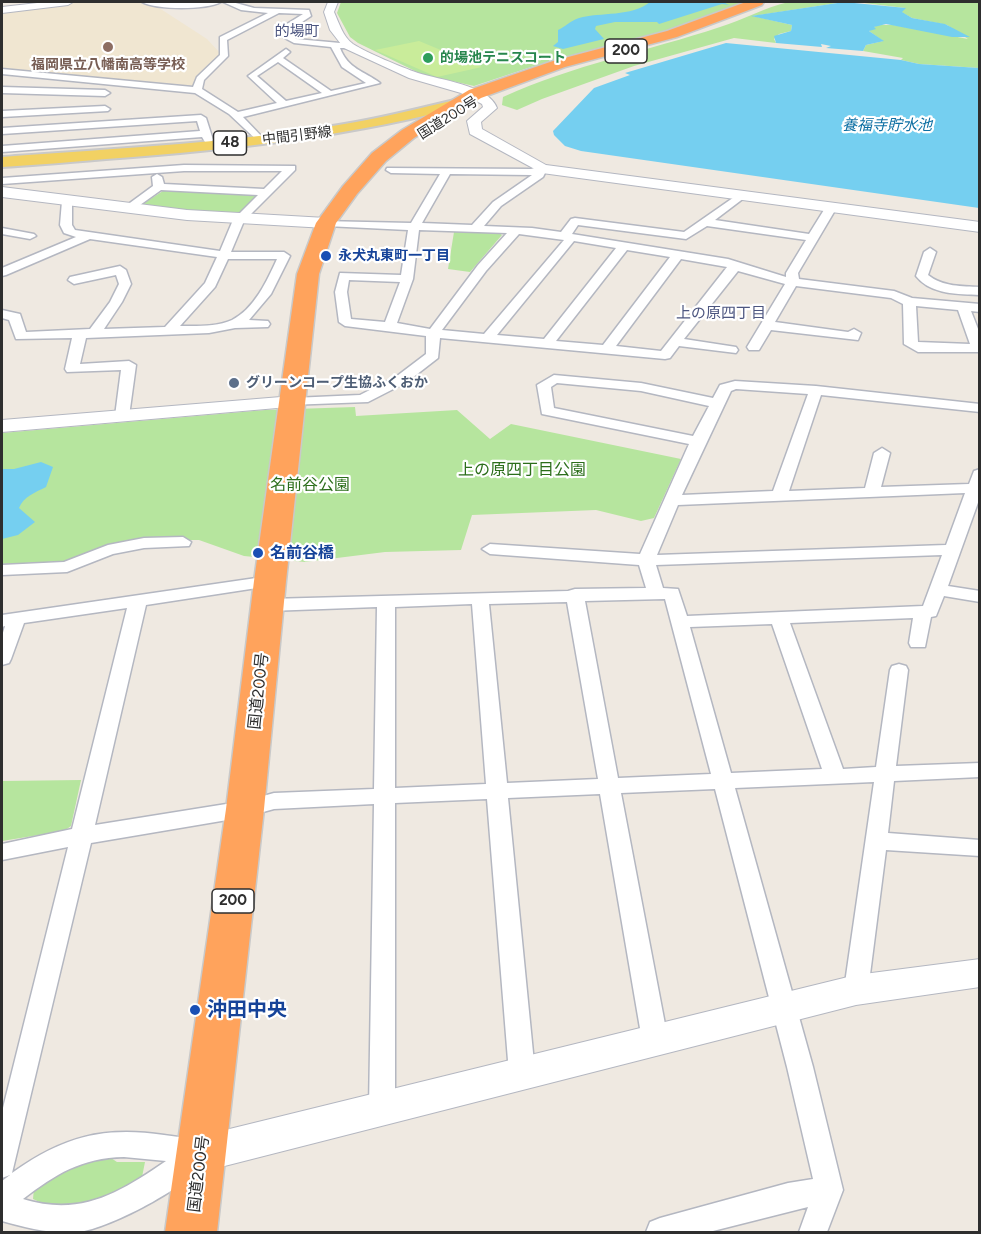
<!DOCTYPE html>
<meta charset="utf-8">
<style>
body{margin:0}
#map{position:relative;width:981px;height:1234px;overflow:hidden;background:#efe9e1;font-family:Figtree,sans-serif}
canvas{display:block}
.frame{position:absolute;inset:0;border:3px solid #2e2e2e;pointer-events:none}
</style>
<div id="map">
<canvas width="981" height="1234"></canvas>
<div class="frame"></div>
</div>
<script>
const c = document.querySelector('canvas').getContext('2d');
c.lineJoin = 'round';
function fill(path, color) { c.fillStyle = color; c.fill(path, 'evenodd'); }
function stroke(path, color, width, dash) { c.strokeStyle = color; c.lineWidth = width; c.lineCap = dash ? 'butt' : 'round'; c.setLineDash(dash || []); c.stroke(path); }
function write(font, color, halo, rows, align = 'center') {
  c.font = font + ' Figtree,"Noto Sans JP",sans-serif'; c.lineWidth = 4.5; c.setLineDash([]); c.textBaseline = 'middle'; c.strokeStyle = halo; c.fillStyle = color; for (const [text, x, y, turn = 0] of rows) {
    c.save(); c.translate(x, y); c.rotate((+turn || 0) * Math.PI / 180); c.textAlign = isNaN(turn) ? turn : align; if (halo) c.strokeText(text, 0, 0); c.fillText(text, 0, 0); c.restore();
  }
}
fill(new Path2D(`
 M82 2H139L153 4 207 39 221 54 197 78 193 87 2 71V12Z`), '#f0e6d1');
fill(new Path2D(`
 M341 2H744L698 21 657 34 534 66 474 86 421 74 358 43 350 37 337 13Z
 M789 2H844L753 16 792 25 791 31 779 34 774 39 776 43 734 38 634 66 542 99 517 110 502 105 503 97C573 65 648 51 720 27 744 20 765 7 789 2Z
 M856 2 979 3V68L919 64 901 60 903 58 863 51 866 45 883 41 869 31 877 25H894L968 39 947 25 912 18 901 12 905 8Z
 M166 189 255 194 258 196 239 215 232 216 141 205Z
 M454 232 499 233 502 235 470 272 448 269Z
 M355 407 356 416 457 410 490 439 511 424 681 459 654 518 641 521 596 510 472 515 461 550 385 552 305 562 244 556 199 540H145L69 561 2 564V433L265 410Z
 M81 780 71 826 64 831 2 841V781Z
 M108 1156 117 1162H145L141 1182 84 1207 46 1205 33 1199 34 1188 56 1170Z`), '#b6e59e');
fill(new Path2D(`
 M419 41 482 67 437 77 375 50Z`), '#c9ec9a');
fill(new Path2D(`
 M650 2H728L725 3 729 5 722 4 659 24 657 22H615L596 26 595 29 604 39 563 49 553 46 558 42V30C565 27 570 21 579 18 600 12 632 17 650 2Z
 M844 2 906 8 902 12 912 18 945 24 970 37H952L886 24 874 27 876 29 869 31 884 41 866 45 863 51 826 48 831 46 821 44 822 47 776 43 774 36 791 31 792 25 751 16Z
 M726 43 901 60 919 64 979 68V208L581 151 565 146 554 135 553 131 594 88 630 75 625 73Z
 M41 462 53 467 46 487C36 492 23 497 19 508L35 522 18 535 2 539V469H14Z`), '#75cff0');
const street = new Path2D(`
 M142 2H221C206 10 157 10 142 2Z
 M223 2H232L254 8 309 10 311 16 293 28 289 33 296 39 351 44V48H340C348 69 364 71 380 83L243 117 266 141 261 144 229 114 195 93 2 74V69L193 87 197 77 220 55V37L268 13 241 10ZM279 13 303 14 287 24 280 34 281 36 294 43 331 47 342 67 366 83 331 91 283 58 290 52 286 49 248 76 277 103 238 112 202 89 204 80 228 56 227 40ZM278 62 322 93 286 101 257 76Z
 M2 87 105 90 110 93 105 96 2 93Z
 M105 106 110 109 108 111 2 117V111Z
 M201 115 206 118 213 140 211 142H205L202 137 2 152V146L200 131 197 121 2 134V128Z
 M184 165 295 166V170L244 221 231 252H284L290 256 271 294 249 320 268 321 270 324 268 327 235 328 209 333 86 338 80 364 129 361 136 365 129 416 127 419H117L115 416 121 370 67 372 65 369 72 338 16 339 9 320 2 318V310L20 314 26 332 90 329 110 302 119 284 116 275 74 284 68 280 70 277 120 266 126 270 131 284 122 302 104 329 165 327 205 283 217 257 90 239 6 275 2 276V268L76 237 64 233 60 225 62 201 67 198 72 201V225L75 230 220 251 233 220 258 195 161 190 133 210H125L123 208 153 186 152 177 157 174 162 177 164 184 264 189 282 171H184L2 184V178ZM228 259H277C267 281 254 309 232 320 217 327 196 326 180 326L215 287Z
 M542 166 547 169 543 177 501 206 484 226 532 228 561 232 571 219 575 218 684 232 740 193 745 196 744 198 715 220 809 234 827 205H835L837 207 798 273 799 279 894 291 912 298 980 304V312L971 311 980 334V352H918L904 344 903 304 891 298 796 286 775 322 848 332 854 329 861 333 858 340 771 330 759 350H749L747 347 785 284 738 271 684 339 736 347 738 350 736 353 679 346 670 358 665 359 440 338 438 358 407 382 368 402 288 405 286 402 288 399 293 398 360 395 397 376 426 354V336L345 326 339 322 335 292 340 273 401 275 408 230 326 226 322 225V221L411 223 440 174 391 173 386 170 387 168 531 169ZM450 174 531 175H532L493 202 472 225 422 223ZM578 225 686 239 707 226 806 240 786 273V277L728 259 572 234ZM419 230 507 233 478 265 430 329 397 323 413 279ZM519 234 564 240 484 334 442 330 486 271ZM574 241 616 248 544 339 497 335ZM627 250 670 257 603 345 556 341ZM681 259 727 267 661 351 616 346ZM349 280 400 282 385 322 351 319 347 292ZM916 306 958 310 970 344 918 342Z
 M2 228 34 234 36 236 30 239 2 234Z
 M930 248 936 252 928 275C943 287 962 286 980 287V295C958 294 931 295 916 276L924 252Z
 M554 375 641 383 713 398 720 385 735 381 816 386 980 404V412L821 395 789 491 865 488 874 453 882 448 890 453 881 487 969 484 974 471 980 469V497L948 586 980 591V602L944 596 936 616 931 617 925 647H911L909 643 913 618 790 623 843 769 876 767 890 670 892 666 899 664 906 666 908 670 896 766 980 763V777L894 781 888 833 980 840V856L886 850 868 990 865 997 856 1000 847 997 844 990 874 782 735 788 813 1067 843 1190 827 1232H799L808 1207 709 1232H646L650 1222 660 1218 788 1183 813 1179 787 1067 715 789 621 793 668 1040 664 1048 655 1051 646 1048 642 1040 600 794 508 798 535 1073 531 1081 522 1085 513 1081 509 1073 487 799 395 803V1109L391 1118 382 1121 373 1118 369 1109 374 804 274 809 245 817 91 843 12 1173C62 1137 103 1126 164 1135 179 1137 194 1138 209 1144L213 1153C200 1181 110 1229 78 1232 50 1234 27 1228 2 1221V1181L10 1175 2 1178V1112L68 847 2 860V844L72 829 127 608 24 623 11 659 9 663 2 665V636L5 626 2 627V615L270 576 276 577 279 581 276 585 270 586 146 605 95 825 245 801 274 793 374 789 377 607 269 611 263 609 260 605 263 601 269 599 568 591 575 589 646 588 639 565 490 554 482 549 490 544 640 554 689 444 542 414 537 385ZM557 383 641 391 709 406 693 436 554 408 551 387ZM736 389 808 394 773 491 682 495 731 391ZM965 493 946 545 657 555 678 505ZM942 555 923 606 687 616 678 589 663 588 656 565ZM665 599 711 774 618 778 585 601ZM567 602 598 779 507 783 489 604ZM472 604 486 784 395 788V607ZM772 624 822 769 731 773 690 627ZM124 1157 166 1161C119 1193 81 1217 23 1199 56 1174 81 1158 124 1157Z
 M183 537 191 542 189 546 144 548 113 554 67 572 2 575V565L64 562 108 545 144 538Z`);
const secondary = new Path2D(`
 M46 2H73L68 5 2 13V7Z
 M328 2H338L334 12C339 23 343 37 353 44 367 53 401 67 418 73 439 80 489 85 497 108L481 122 482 129 546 165 980 222V232L542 173 470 134 467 121 483 107 482 104 461 93 409 78 344 48 330 30 324 12Z
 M2 187 187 210 326 218 334 223 326 228 187 220 2 197Z
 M293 396 300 398 303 402 300 406 2 432V420Z
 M980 959V987L856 1005 201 1172 187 1167 182 1154 187 1141 201 1136 856 975Z`);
const primary = new Path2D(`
 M471 96 478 100 476 103C353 136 233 150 106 159 71 162 36 165 2 167V157C120 148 239 143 356 122 395 115 433 105 471 96Z`);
const highway = new Path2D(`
 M746 2H764L762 5 677 37 565 67 481 98 414 138 386 161 357 194 336 223 319 274 286 581 264 809 217 1232H165L226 809 254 581 297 274 316 223 343 186 372 153 402 130 469 90 553 61 667 31Z`);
stroke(street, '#b4b7c1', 3);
stroke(secondary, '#b4b7c1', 2);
stroke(primary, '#c9c9c9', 4);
stroke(highway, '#c9c9c9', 3);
fill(street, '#fff');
fill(secondary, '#fff');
fill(primary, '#f2d163');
fill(highway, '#ffa35c');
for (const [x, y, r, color] of [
 [108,47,6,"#8d6e63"],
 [428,58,6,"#2e9e5b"],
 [326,256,6,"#1a4fb4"],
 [234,383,6,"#5c6f8a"],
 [258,553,6,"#1a4fb4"],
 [195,1010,6,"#1a4fb4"]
]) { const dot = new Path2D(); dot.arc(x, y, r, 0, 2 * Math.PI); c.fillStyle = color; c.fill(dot); stroke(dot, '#fff', 2); }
write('bold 14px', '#27864d', '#fff', [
 ["的場池テニスコート",440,58]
], 'left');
write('bold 14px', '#785e54', '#fff', [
 ["福岡県立八幡南高等学校",108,65]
]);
write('14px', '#2e2e2e', '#fff', [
 ["国道200号",448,118,-32],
 ["中間引野線",297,136,-7]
]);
write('bold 14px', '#164399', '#fff', [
 ["永犬丸東町一丁目",338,256]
], 'left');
write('bold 14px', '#4e5e75', '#fff', [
 ["グリーンコープ生協ふくおか",246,383]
], 'left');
write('15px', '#4d5680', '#fff', [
 ["的場町",297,32],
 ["上の原四丁目",721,314]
]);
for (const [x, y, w] of [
 [626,51,42],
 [230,143,33],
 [233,901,42]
]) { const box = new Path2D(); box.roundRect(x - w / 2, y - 12, w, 24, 4.5); c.fillStyle = '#fff'; c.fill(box); stroke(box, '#2e2e2e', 1.5); }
write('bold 15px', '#2e2e2e', null, [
 ["200",626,51],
 ["48",230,143],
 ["200",233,901]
]);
write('italic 15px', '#0d6fa3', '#fff', [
 ["養福寺貯水池",887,126]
]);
write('16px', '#2c6e1b', '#fff', [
 ["上の原四丁目公園",522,470],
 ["名前谷公園",310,485]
]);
write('bold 16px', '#164399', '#fff', [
 ["名前谷橋",270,553]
], 'left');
write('16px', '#2e2e2e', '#fff', [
 ["国道200号",259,691,-84],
 ["国道200号",199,1174,-83]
]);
write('bold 20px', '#164399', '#fff', [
 ["沖田中央",207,1010]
], 'left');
</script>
